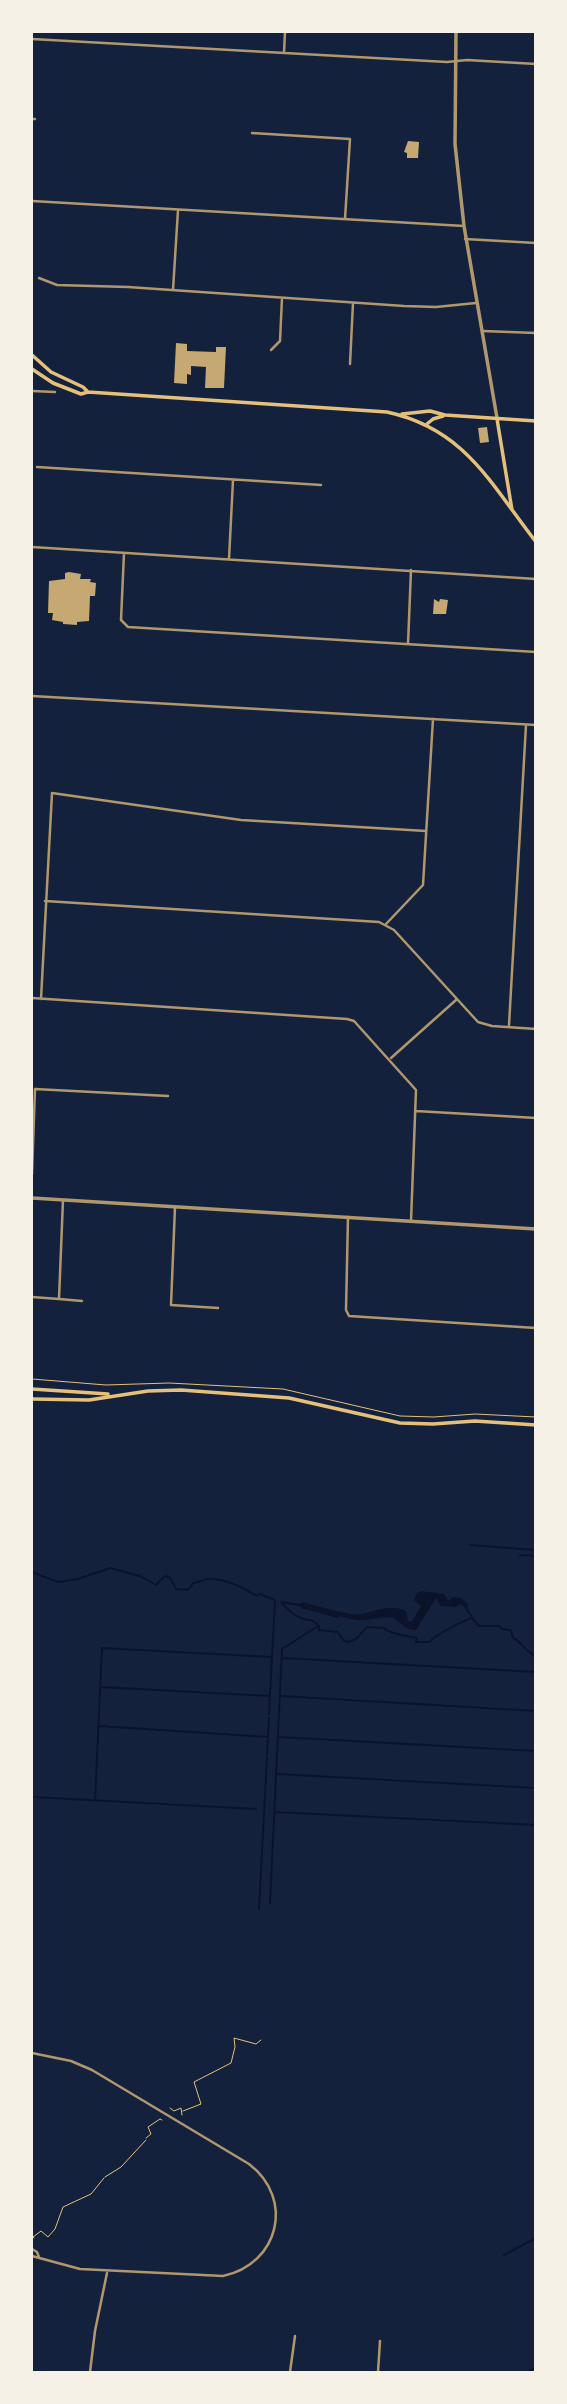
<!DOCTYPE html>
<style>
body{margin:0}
#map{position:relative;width:567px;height:2404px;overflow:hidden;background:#14213d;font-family:"Roboto Condensed",sans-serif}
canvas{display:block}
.frame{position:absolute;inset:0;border:33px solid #f6f1e7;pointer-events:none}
</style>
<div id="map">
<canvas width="567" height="2404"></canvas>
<div class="frame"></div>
</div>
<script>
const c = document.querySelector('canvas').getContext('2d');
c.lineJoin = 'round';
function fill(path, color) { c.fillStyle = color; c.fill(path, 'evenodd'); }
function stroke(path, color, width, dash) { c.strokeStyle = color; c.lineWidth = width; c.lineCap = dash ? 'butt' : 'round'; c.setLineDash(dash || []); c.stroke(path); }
fill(new Path2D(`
 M421 1591 444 1594 448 1601 453 1597 461 1598 468 1604 467 1610 461 1604 456 1607 441 1606 436 1598 416 1630 408 1629 392 1617C368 1618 364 1624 340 1616L337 1618 301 1608 300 1605 302 1602C318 1606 335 1611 351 1614 370 1617 385 1601 406 1611L408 1621H412L421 1606 414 1600 417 1593Z`), '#0b132b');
stroke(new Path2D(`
 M470 1545 536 1550
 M520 1555 536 1556
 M32 1572 58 1582 78 1579 110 1568 140 1576 156 1585 165 1576 170 1578 176 1589 188 1590 193 1583C199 1583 203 1579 209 1579 225 1578 244 1588 257 1596L260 1594 275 1600 269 1714
 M281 1602C289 1611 299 1621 312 1620L319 1626V1630L338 1632 343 1640 348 1642 356 1639 367 1627 384 1628C389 1634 408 1636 417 1638L416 1642H429C438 1634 460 1622 472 1618L479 1626H499L502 1629 511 1630 513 1638C522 1642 526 1652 534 1655L536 1653
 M282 1602 300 1605
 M467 1610 472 1617
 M282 1658 536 1672
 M101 1687 270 1696
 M281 1696 536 1711
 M99 1726 268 1737
 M279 1737 536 1751
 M267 1754 269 1718
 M277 1774 536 1788
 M33 1797 256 1809
 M95 1800 102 1648 271 1657
 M275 1812 536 1825
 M270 1903 282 1649 318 1626
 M259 1909 267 1757
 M504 2255 536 2238
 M528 2372 536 2367`), '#0b132b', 2);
fill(new Path2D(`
 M408 141 419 142 418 158H407V153L404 152Z
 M176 343 187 344V351L216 352V347H226L224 388H205L206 367 191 366V375L187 374V384L174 383Z
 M487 427 489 442 480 443 478 428Z
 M69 572 81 574 80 579H91L90 582 96 583 95 596H90L89 621 77 622V625L63 624V622L52 620 53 613H48L49 581 65 579V573Z
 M434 599 439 602 440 599 448 600 446 614H433Z`), '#c6a872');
stroke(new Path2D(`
 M32 1379 106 1385 169 1383 283 1389 400 1416 434 1417 475 1414 536 1417
 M170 2108 174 2111 181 2108 182 2115
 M183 2111 201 2104 194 2082 231 2063 235 2047 234 2038 256 2044 261 2040
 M146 2138 151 2134 148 2127 160 2119 162 2120
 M105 2177 121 2167 146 2140
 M32 2236 34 2238
 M33 2237 41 2231 48 2237 55 2229 63 2207 91 2194 104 2178`), '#e5c07b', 1);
stroke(new Path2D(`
 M32 39 447 62 467 60 536 64
 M284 53 285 32
 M32 119H35
 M252 133 350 139 345 219
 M32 201 464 226
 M465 239 536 243
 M39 278 57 285 128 287 404 306 436 307 476 303
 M173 290 178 210
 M483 331 536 333
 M271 350 280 341 282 298
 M350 364 353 303
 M32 391 55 392
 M37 467 321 485
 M32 547 536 579
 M124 553 121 620 128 627 536 652
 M229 559 233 480
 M408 644 411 570
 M32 696 536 725
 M45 901 379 922 394 930 478 1022 492 1026 536 1029
 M386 924 423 885 433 719
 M32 998 347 1019 354 1021 416 1090 411 1221
 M41 999 52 793 241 820 426 831
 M509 1025 526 725
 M391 1058 456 1000
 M416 1111 536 1118
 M32 1174 35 1089 168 1096
 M175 1207 171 1305 218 1308
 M348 1217 346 1310 349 1316 536 1328
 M32 1297 59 1299 63 1200
 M59 1299 82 1301
 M32 2053 71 2061 92 2070 249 2164C295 2199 279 2264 223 2276L80 2269 32 2256
 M32 2249 37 2252 39 2257
 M90 2372 95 2331 107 2273
 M290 2372 295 2336
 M378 2372 380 2341`), '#b1986c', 2.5);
stroke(new Path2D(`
 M456 32 455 144 464 226 497 418
 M32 1198 536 1229`), '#b1986c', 3.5);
stroke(new Path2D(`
 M32 355 51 372 83 387 88 392
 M32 369 53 383 81 394 88 392 387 412C465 429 490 483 536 542
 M402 414 430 411 445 415 536 421
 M497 419 512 510
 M427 424 433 419 443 416
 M32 1389 108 1394
 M32 1399 89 1400 148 1391 181 1390 289 1398 400 1423 433 1424 475 1421 536 1425`), '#e5c07b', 3.5);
</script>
